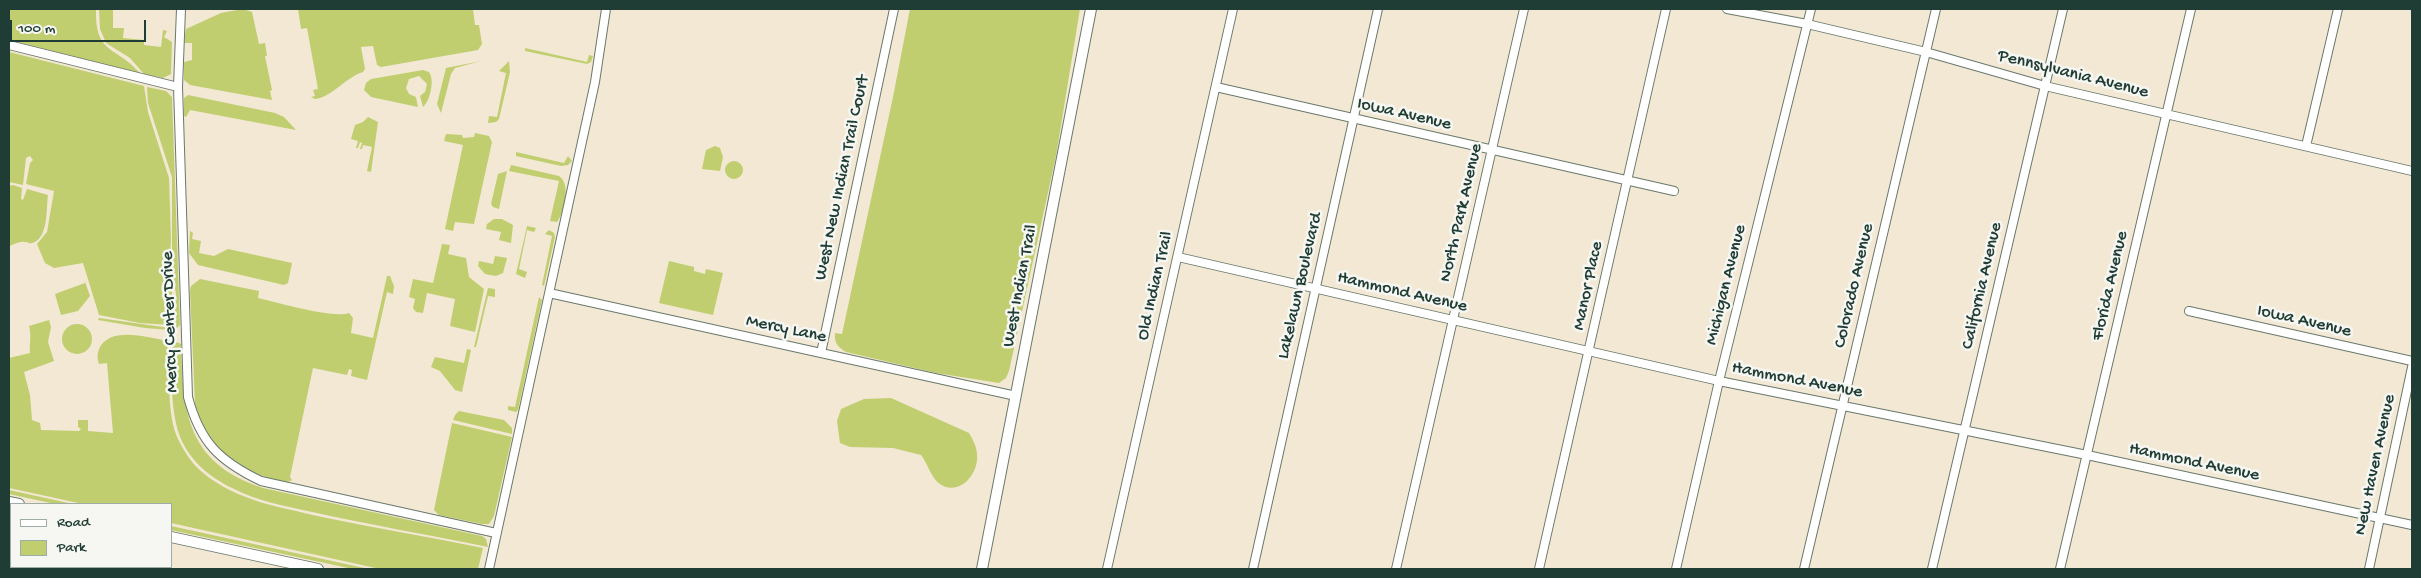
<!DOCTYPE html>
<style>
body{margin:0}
#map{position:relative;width:2421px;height:578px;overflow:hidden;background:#f2e8d3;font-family:"Gochi Hand",sans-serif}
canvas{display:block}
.frame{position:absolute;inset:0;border:10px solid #1f3d34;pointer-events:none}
.legend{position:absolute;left:10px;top:503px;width:162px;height:65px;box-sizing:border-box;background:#f6f6f2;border:1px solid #a0aca6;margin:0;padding:6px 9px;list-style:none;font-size:15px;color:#1f3d34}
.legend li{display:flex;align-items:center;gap:10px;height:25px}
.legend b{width:25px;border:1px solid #a0aca6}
.scale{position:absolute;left:10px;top:20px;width:136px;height:22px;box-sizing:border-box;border:2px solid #1f3d34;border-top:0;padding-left:6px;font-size:15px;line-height:18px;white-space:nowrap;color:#1f3d34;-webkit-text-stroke:4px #f6f6f2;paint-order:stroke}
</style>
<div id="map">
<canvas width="2421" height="578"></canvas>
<div class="frame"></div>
<ul class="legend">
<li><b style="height:6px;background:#fff"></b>Road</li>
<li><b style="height:14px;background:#c0ce70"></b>Park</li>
</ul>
<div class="scale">100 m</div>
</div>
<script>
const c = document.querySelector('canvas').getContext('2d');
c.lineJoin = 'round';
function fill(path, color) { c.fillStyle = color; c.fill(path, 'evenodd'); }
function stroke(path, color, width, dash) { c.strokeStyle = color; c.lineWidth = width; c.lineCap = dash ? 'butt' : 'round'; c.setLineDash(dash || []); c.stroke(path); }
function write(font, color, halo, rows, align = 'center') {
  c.font = font + ' "Gochi Hand",sans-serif'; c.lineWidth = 5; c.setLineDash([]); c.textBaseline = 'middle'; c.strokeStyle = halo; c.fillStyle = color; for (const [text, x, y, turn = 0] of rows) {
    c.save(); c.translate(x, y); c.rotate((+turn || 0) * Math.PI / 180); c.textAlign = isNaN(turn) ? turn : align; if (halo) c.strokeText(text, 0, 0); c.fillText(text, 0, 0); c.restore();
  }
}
fill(new Path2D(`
 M9 9H96C95 55 115 45 140 73L9 40Z
 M99 9H113V28H124L123 38 144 40V45L161 47 163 30 167 31 164 37 172 42 171 74 163 78 144 74 130 58 106 43 100 29Z
 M243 9 252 12 259 44 265 43 267 56H265L272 90 270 91 272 100 190 85 184 80V62L192 60V43H184L186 29 221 13Z
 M298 9H473L475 25H479L482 44 478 50 381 67 377 65 373 46 361 47 365 69 363 72C346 77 331 98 315 99L311 97 315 96 313 90 318 89 307 28 301 29Z
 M910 9H1080L1056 156 1009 371 1006 378 999 383 936 373 846 352C838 347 834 343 835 333L842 334 893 97Z
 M525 48 587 62 589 55 593 56 591 62 587 64 525 51Z
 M9 52 144 86 148 112 169 178 171 239 169 274 173 299 170 325 140 323 99 315 83 263 54 268 45 263 37 244 47 232 54 191 26 184 30 163 33 160 30 156 26 158 23 185 9 182Z
 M481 61 455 68 451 74 441 113 437 104 446 68Z
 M509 61 510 72 499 119 496 122 488 123 489 116 497 117 506 73 499 71Z
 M423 70 429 72C435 80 430 101 423 107L420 96 425 92 427 84 419 76 409 79 406 88 409 94 416 97 418 107 371 97 364 90 366 83 371 79Z
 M147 87 166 91 172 97 180 325 175 330H173L176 294 172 272V177L148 103Z
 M188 95 275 113 284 117 296 130 190 110 186 117 184 116V98Z
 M368 117 378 122 371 172 367 171 372 147 363 145 362 149H360L362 143 360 142 358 148H356L358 141 351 139 355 125 363 122Z
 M475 133 489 136 492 142 474 224 455 222 453 231 445 229 463 145 444 141 446 134 462 135 463 138 474 137Z
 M715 146 720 148 723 157 720 171 702 169 706 150Z
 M516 152 564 163 568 156 572 161 568 165 561 166 516 156Z
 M725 170a9 9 0 1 1 18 0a9 9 0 1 1-18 0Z
 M511 165 559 176C571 184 565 211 557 222L550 221 559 181 509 171Z
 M507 171 499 209 493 207 491 204 498 174Z
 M13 185 22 188 21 199 23 200 27 189 48 195C46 207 49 239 32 243 25 244 32 242 24 242 20 241 13 245 9 246V186Z
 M494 219H502L513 225 511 243 499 240 501 232 486 229 487 224Z
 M527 226 536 228 534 232 527 230 519 269 527 272 525 278 516 274Z
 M549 230 554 233 555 237 544 286 542 285 552 236 545 234Z
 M190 231 193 233 192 239 201 241 199 253 214 256 228 249 292 263 288 283 284 285 198 265 189 253Z
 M442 244 450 245 448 254 466 258 469 277 484 289 475 332 450 326 455 299 427 293 423 313 416 312 413 308 415 299 409 297 413 279 433 283Z
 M495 256 507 258 503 273 496 276 485 274 478 266 479 261 493 264Z
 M669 261 694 267V271L705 274 706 269 723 273 713 315 659 303Z
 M387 276H390L394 286 393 294 387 292 367 380 351 376 352 370 349 369 347 375 313 368 290 477 292 480C286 484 280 481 273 479 236 470 204 442 195 404L190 291 191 286 200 279 259 291 258 298C276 302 334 319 349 313L353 318 351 333 373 338Z
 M84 279 90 296 78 311 61 315 55 294 85 283Z
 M488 288 495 289V297L488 296 476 347H474Z
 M539 297 542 300 518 410 516 412 508 410V406L515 407Z
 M99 318 170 328V330L145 328 98 320Z
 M49 320 51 327 48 342 54 361 24 372 30 395 32 420 40 423 41 430 79 431 81 429 78 427V420H88V431L113 433 107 363 99 364C97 359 97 354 99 349 110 325 148 338 169 341 170 368 166 414 178 439 184 451 191 463 202 472 236 501 280 507 322 517 375 528 429 537 483 548L478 569H380L171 523V504H83L9 488V358L30 353C29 343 32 336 29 326Z
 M62 339a15 15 0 1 1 30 0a15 15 0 1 1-30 0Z
 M172 340 181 344C183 414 187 463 263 488L482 536 486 539 488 547C429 535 371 525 312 512 285 506 257 501 232 488 210 477 191 462 181 439 170 414 171 367 172 340Z
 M467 349 471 350 462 392 455 390 440 371 431 367 435 357 464 363Z
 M891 398 969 433C973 440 977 447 977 455 979 474 959 497 940 484 931 478 928 464 921 455L893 448 850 447 840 443 837 421 841 409 864 399Z
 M459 411 504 420 512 428V434L453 420 455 415Z
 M452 423 512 437 494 516 489 524H482L439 515 434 510Z
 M9 490 73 504H55L9 494Z
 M9 510H11V567H28L27 569H9Z
 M171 526 369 569H353L171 530Z`), '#c0ce70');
const street = new Path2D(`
 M181 9 178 87 188 397C200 442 219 461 261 481L496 533
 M1727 9 1807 24 1926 52 2045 86 2412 171
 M9 45 178 87
 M1216 87 1674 191
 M2306 146 2338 9
 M1178 257 1719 381 2087 455 2412 525
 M549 293 1016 396
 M2189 311 2412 361
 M821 353 894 9
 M489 569 595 82 606 9
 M1107 569 1233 9
 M1253 569 1378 9
 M1396 569 1524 9
 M1539 569 1666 9
 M1676 569 1719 381 1811 9
 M1804 569 1936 9
 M1932 569 2063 9
 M2060 569 2191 9
 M2369 569 2412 367`);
const secondary = new Path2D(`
 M9 502 19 504
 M171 537 318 569
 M982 569 1091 9`);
stroke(street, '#69796c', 10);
stroke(secondary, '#69796c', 12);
stroke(street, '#fff', 8);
stroke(secondary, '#fff', 10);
write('18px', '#1f3d34', '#f6f6f2', [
 ["Pennsylvania Avenue",2073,75,14],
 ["Iowa Avenue",1404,115,13],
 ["West New Indian Trail Court",843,178,-78],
 ["North Park Avenue",1462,213,-77],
 ["Michigan Avenue",1727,285,-76],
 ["West Indian Trail",1021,286,-79],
 ["Old Indian Trail",1156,286,-77],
 ["Lakelawn Boulevard",1301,286,-77],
 ["Manor Place",1589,286,-78],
 ["Colorado Avenue",1855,286,-77],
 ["California Avenue",1983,286,-77],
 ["Florida Avenue",2111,286,-77],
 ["Hammond Avenue",1402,293,13],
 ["Mercy Center Drive",171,322,-92],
 ["Iowa Avenue",2304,322,13],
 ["Mercy Lane",786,330,12],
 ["Hammond Avenue",1797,381,11],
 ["Hammond Avenue",2194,463,12],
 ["New Haven Avenue",2376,465,-78]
]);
</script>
